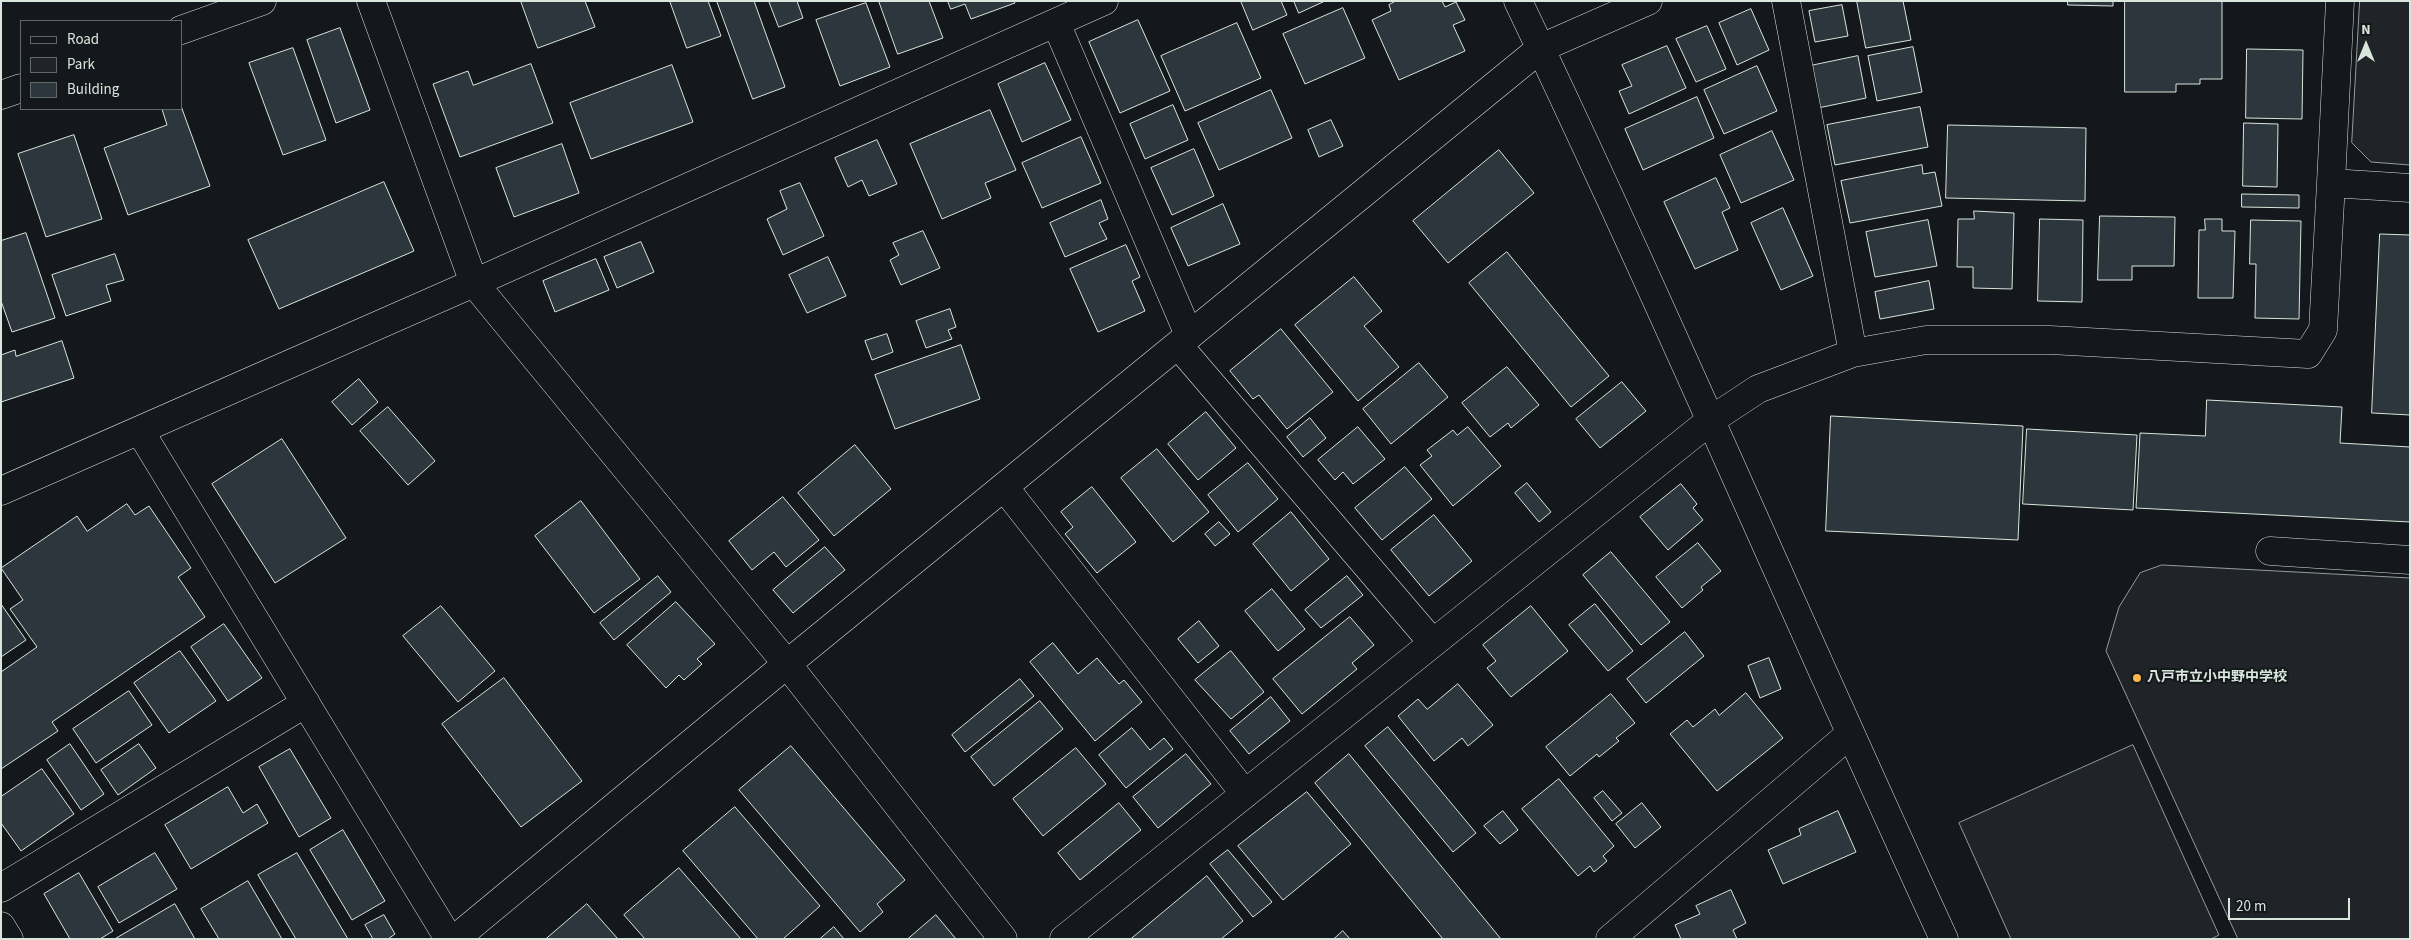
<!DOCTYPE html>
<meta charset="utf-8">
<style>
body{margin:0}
#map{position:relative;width:2411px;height:940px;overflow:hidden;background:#14181c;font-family:"Source Sans 3",sans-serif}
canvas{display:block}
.frame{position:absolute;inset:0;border:2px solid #d8e6dc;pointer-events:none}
.legend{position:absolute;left:20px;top:20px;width:162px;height:90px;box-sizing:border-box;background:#14181c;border:1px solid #626a69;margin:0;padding:6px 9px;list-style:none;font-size:15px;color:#d8e6dc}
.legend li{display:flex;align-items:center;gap:10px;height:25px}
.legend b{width:25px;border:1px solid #626a69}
.north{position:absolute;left:2341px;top:20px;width:50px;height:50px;-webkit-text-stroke:4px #14181c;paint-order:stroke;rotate:0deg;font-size:14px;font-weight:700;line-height:20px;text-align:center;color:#d8e6dc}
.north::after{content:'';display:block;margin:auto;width:18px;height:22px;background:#d8e6dc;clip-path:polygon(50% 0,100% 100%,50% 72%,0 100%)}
.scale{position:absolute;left:2228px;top:898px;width:122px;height:22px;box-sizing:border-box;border:2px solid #d8e6dc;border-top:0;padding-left:6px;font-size:15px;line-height:18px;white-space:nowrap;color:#d8e6dc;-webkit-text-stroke:4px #14181c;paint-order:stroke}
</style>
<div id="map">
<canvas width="2411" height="940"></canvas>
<div class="frame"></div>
<ul class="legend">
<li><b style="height:6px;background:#14181c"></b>Road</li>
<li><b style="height:14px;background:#202428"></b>Park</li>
<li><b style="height:14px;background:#2c363c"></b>Building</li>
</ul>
<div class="north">N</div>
<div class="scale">20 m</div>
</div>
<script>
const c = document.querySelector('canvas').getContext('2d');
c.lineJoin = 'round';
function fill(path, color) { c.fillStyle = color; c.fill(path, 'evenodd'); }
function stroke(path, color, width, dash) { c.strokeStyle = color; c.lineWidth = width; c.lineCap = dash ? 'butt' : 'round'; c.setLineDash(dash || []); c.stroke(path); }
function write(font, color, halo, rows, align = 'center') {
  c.font = font + ' "Source Sans 3","Noto Sans JP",sans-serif'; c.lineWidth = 4; c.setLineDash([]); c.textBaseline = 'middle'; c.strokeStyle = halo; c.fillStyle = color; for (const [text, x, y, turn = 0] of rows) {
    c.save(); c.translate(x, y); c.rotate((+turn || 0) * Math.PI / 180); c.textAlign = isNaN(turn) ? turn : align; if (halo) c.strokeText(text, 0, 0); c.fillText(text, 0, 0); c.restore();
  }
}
const green = new Path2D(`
 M2360 1H2410V165L2371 162 2352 143Z
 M2162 565 2410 578V939H2238L2106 651 2119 607 2140 573Z
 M2133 745 2219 935 2211 939H2011L1959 823Z`);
fill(green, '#202428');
stroke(green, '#939e99', 1);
const building = new Path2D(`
 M521 1H585L595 27 538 48Z
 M670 1H708L721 36 687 48Z
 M717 1H754L785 87 753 99Z
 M769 1H797L803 18 779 27Z
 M879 1H929L943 38 898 54Z
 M948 1H1014L1015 3 971 19 965 4 951 9Z
 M1241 1H1281L1287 15 1253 30Z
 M1294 1H1325L1299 13Z
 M1396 1H1442L1445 7 1456 2 1465 20 1453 25 1465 51 1399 80 1372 20 1391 11 1389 5Z
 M1857 1H1903L1911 40 1866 48Z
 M2068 1H2113V6L2068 5Z
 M2125 1H2222V79H2200V84H2176V92H2125Z
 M866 3 890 67 840 86 816 20Z
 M1842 5 1848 36 1815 42 1809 11Z
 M1343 8 1365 58 1305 84 1283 34Z
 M1751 9 1769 50 1737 65 1719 23Z
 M1138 20 1170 91 1120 113 1089 42Z
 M1237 23 1261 78 1185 111 1161 56Z
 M1707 26 1726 69 1696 82 1676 39Z
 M340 28 370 110 336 123 307 40Z
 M1667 46 1686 88 1629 114 1619 91 1632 86 1622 65Z
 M1913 47 1922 92 1877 101 1868 56Z
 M293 48 326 140 283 155 249 63Z
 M2247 49 2303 50 2302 119 2246 118Z
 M1858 56 1866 98 1818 108 1810 66Z
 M1045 63 1071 120 1022 142 998 84Z
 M531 64 553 123 460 157 433 84 468 71 473 85Z
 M672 65 693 122 591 159 570 103Z
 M1757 66 1777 111 1724 134 1704 90Z
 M1271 90 1292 138 1219 170 1198 123Z
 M1697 97 1714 138 1643 170 1625 129Z
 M1173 105 1188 140 1145 159 1130 124Z
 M181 106 210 186 128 215 104 148 167 125 162 109H181Z
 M1920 107 1928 147 1835 165 1827 125Z
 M990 110 1016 170 985 183 991 198 942 219 910 144Z
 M1331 120 1343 146 1319 157 1308 130Z
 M2244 123 2278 124 2277 187 2243 186Z
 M1948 125 2086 128 2085 201 1946 198Z
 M1772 131 1794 180 1741 203 1720 155Z
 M74 135 102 219 46 237 18 154Z
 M1081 137 1101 183 1042 208 1022 163Z
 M877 140 897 184 869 196 862 180 848 187 835 158Z
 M562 144 579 193 514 217 496 168Z
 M1194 149 1214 196 1172 215 1151 168Z
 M1499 150 1534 193 1448 263 1413 221Z
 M1922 165 1923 174 1935 172 1942 206 1850 223 1841 181Z
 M1716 178 1730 208 1722 212 1738 250 1695 269 1664 202Z
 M384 182 414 251 279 309 248 240Z
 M800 183 824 236 783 255 767 219 787 209 780 191Z
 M2242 194 2299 195V208L2242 207Z
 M1101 200 1108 219 1099 223 1107 239 1065 257 1050 223Z
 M1223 204 1240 244 1188 266 1171 228Z
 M1783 208 1813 276 1781 290 1751 223Z
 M1974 211 2014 213 2012 289 1973 288V267H1957L1958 219H1974Z
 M2100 216 2175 217 2174 266H2132V280H2098Z
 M2040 219 2083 220 2082 302 2038 301Z
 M2205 219H2222V231H2235L2233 298H2198L2199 230H2205Z
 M1928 220 1937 266 1875 277 1866 232Z
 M2251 220 2301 221 2299 319 2255 318 2256 264H2250Z
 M923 231 940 268 901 285 890 260 899 255 893 243Z
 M26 233 55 318 12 332 1 301V241Z
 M2380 234 2410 235V415L2372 413Z
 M641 242 654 272 617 288 604 257Z
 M1126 245 1140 277 1132 281 1145 311 1098 332 1070 269Z
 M1507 252 1609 376 1571 407 1469 283Z
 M115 254 124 280 106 285 111 301 66 316 52 275Z
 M828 257 846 296 807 313 789 275Z
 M596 259 609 290 555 312 543 281Z
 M1354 277 1382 311 1364 326 1399 367 1358 401 1295 325Z
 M1929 281 1934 309 1880 319 1875 292Z
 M950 309 956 327 948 330 952 339 926 348 916 321Z
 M1281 329 1333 392 1287 429 1259 395 1253 399 1230 371Z
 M887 334 893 352 872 360 865 341Z
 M62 341 74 378 1 402V355L15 350 16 356Z
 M961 345 980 399 895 429 875 375Z
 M1419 363 1448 397 1391 444 1363 409Z
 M1507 367 1539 405 1511 428 1508 423 1490 437 1462 403Z
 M359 379 378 402 352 425 332 402Z
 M1622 382 1646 411 1600 448 1576 419Z
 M2207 400 2342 407 2340 443 2410 447V522L2136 508 2140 433 2205 436Z
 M388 407 435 461 408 485 360 431Z
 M1206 412 1236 448 1198 480 1168 444Z
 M1831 416 2023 426 2018 540 1826 531Z
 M1310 418 1326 438 1303 457 1287 437Z
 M1358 427 1385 459 1353 484 1343 472 1335 480 1318 460Z
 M1468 427 1501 466 1453 506 1420 465 1432 456 1427 450 1453 430 1457 435Z
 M2027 429 2137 435 2133 510 2023 504Z
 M282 439 346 538 275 583 212 484Z
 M855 445 891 489 834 536 798 493Z
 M1157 449 1209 512 1173 542 1121 478Z
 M1248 463 1278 499 1238 532 1208 495Z
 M1405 467 1432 499 1382 540 1355 508Z
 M1527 483 1551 512 1539 522 1515 493Z
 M1681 484 1697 504 1693 508 1703 520 1668 550 1640 517Z
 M1092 487 1136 542 1097 573 1065 534 1073 527 1061 512Z
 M783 497 819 540 786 567 774 552 752 570 729 541Z
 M581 501 640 579 594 613 535 536Z
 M127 504 135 515 149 506 191 568 178 577 205 617 52 722 58 731 1 769V672L37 647 10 609 23 600 1 568 77 516 87 531Z
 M1291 512 1329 559 1291 591 1253 544Z
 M1434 515 1472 561 1429 596 1391 550Z
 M1219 522 1230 534 1215 546 1205 534Z
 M1698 543 1721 571 1701 587 1703 590 1682 608 1656 577Z
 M825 547 845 570 793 613 773 590Z
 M1611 552 1670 622 1641 645 1583 575Z
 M658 576 671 592 614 640 600 623Z
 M1347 576 1363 595 1321 628 1305 610Z
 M1272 589 1305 629 1278 651 1245 611Z
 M676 602 715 644 697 659 702 664 684 680 679 675 666 688 627 645Z
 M1 604 26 640 1 657Z
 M1595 604 1633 651 1608 671 1569 625Z
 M441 606 495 671 458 702 403 636Z
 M1531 606 1568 651 1511 697 1487 668 1496 661 1483 645Z
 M1350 617 1374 645 1352 663 1357 669 1302 714 1273 679Z
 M1199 621 1219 646 1198 663 1178 639Z
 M224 624 262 678 228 701 191 647Z
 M1685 632 1704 656 1646 703 1627 679Z
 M1053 643 1078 674 1097 658 1119 684 1124 680 1142 702 1095 741 1030 662Z
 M180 651 216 701 169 733 134 683Z
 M1231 651 1264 692 1231 719 1195 680Z
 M1769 658 1781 689 1760 698 1748 666Z
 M504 678 582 781 521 827 442 724Z
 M1020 679 1034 696 965 752 952 735Z
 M1458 684 1493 725 1468 746 1462 738 1434 761 1398 716 1418 699 1427 709Z
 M129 691 152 725 96 763 73 729Z
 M1746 693 1783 738 1717 791 1670 734 1687 720 1693 727 1715 709 1719 715Z
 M1611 694 1635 723 1616 738 1619 741 1599 757 1597 754 1570 776 1546 747Z
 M1271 697 1290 721 1249 754 1230 731Z
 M1040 701 1063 729 994 786 971 757Z
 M1388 727 1476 833 1453 852 1365 746Z
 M1132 728 1150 750 1164 738 1173 749 1126 788 1099 755Z
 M70 744 104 794 81 810 47 760Z
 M139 744 156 768 118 795 101 770Z
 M791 746 905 880 877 904 883 912 860 932 739 790Z
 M1076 748 1106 784 1043 836 1013 799Z
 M290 749 331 818 299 837 259 767Z
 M1186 754 1211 784 1158 828 1133 797Z
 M1349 754 1501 939H1443L1315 783Z
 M42 769 74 814 21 851 1 823V797Z
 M1559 779 1614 846 1603 856 1607 861 1594 872 1590 866 1578 876 1522 809Z
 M228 787 243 813 257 804 268 823 191 869 165 825Z
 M1603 791 1622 813 1612 821 1594 798Z
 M1307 792 1351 844 1283 900 1238 846Z
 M1119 803 1141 830 1080 880 1058 853Z
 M1642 803 1661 827 1635 848 1616 824Z
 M735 807 820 906 783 939H758L683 851Z
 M1503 811 1518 830 1500 844 1484 826Z
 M1838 811 1856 852 1783 884 1768 850 1801 835 1799 829Z
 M343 830 385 901 352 920 310 850Z
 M1228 850 1272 902 1253 917 1210 864Z
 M155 853 177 889 119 923 98 887Z
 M297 853 348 939H296L258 875Z
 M679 868 741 939H645L624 915Z
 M79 873 113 931 100 939H70L44 894Z
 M1207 876 1243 921 1221 939H1131Z
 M248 881 282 939H219L201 909Z
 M1731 890 1746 923 1733 930 1737 939H1681L1675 925 1700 914 1696 906Z
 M175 904 195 939H115Z
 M587 904 618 939H546Z
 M384 915 395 934 388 939H373L365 925Z
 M936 915 956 939H908Z
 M834 927 844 939H820Z
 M1343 931 1350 939H1334Z`);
fill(building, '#2c363c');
stroke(building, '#d8e6dc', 1);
const minor = new Path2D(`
 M371 1 474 283 787 664 1003 939
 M1518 1C1666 311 1800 627 1944 939
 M1786 1 1853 353
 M1056 23 1189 335
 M181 30 262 1
 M1 95 21 88
 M2331 183 2340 1
 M1178 345 1433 643
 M140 431 449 939
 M1004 487 1245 794
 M1 491 474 283 1104 1
 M2270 551 2410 560
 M1 888 306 703
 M1 926 9 939
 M455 939 787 664 1541 48 1648 1
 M1064 939 1711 420 1758 389 1853 353 1926 340H2050L2308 354 2323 330 2331 183 2410 188
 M1610 939 1850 734`);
stroke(minor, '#d8e6dc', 29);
stroke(minor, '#14181c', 28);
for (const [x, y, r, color] of [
 [2137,678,5,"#ffb74d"]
]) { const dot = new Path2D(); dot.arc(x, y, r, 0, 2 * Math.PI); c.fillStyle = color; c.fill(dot); stroke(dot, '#14181c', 2); }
write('bold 14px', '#d8e6dc', '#14181c', [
 ["八戸市立小中野中学校",2147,678]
], 'left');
</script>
